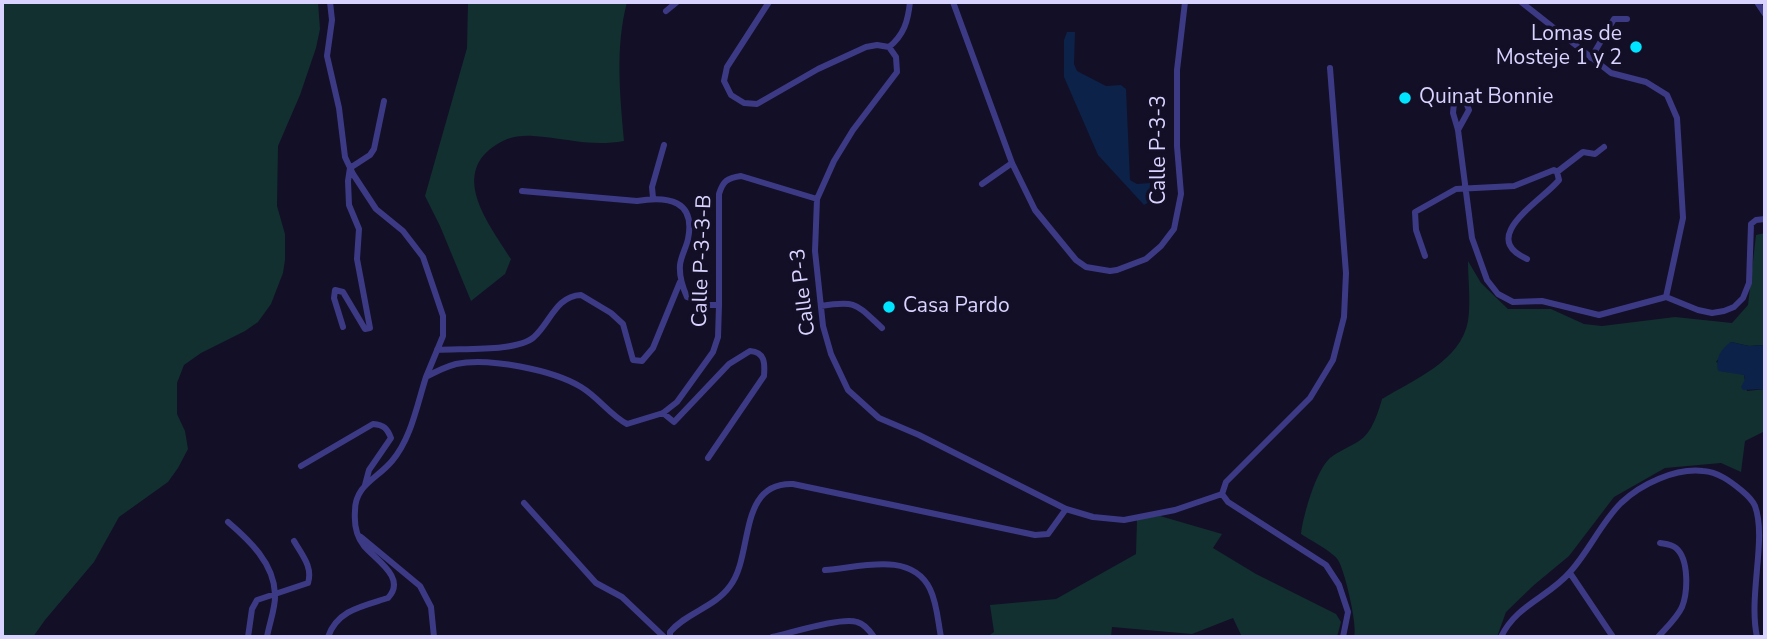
<!DOCTYPE html>
<style>
body{margin:0}
#map{position:relative;width:1767px;height:639px;overflow:hidden;background:#130f26;font-family:"Nunito Sans",sans-serif}
canvas{display:block}
.frame{position:absolute;inset:0;border:4px solid #d9d4ff;pointer-events:none}
</style>
<div id="map">
<canvas width="1767" height="639"></canvas>
<div class="frame"></div>
</div>
<script>
const c = document.querySelector('canvas').getContext('2d');
c.lineJoin = 'round';
function fill(path, color) { c.fillStyle = color; c.fill(path, 'evenodd'); }
function stroke(path, color, width, dash) { c.strokeStyle = color; c.lineWidth = width; c.lineCap = dash ? 'butt' : 'round'; c.setLineDash(dash || []); c.stroke(path); }
function write(font, color, halo, rows, align = 'center') {
  c.font = font + ' "Nunito Sans",sans-serif'; c.lineWidth = 7; c.setLineDash([]); c.textBaseline = 'middle'; c.strokeStyle = halo; c.fillStyle = color; for (const [text, x, y, turn = 0] of rows) {
    c.save(); c.translate(x, y); c.rotate((+turn || 0) * Math.PI / 180); c.textAlign = isNaN(turn) ? turn : align; if (halo) c.strokeText(text, 0, 0); c.fillText(text, 0, 0); c.restore();
  }
}
fill(new Path2D(`
 M2 2H318L320 29 316 48 300 95 278 146 277 206 285 234V260L283 273 271 304 258 322 245 331 201 353 184 365 177 383V414L185 431 188 449 178 468 168 482 119 517 94 562 45 620 33 637H2Z
 M468 2H627C615 48 620 94 624 141 590 147 566 138 533 136 515 135 503 139 489 150 453 181 492 228 511 259L505 274 471 301 440 226 425 196 467 48Z
 M1765 233V345L1749 346 1731 342 1716 362 1744 375 1747 391 1765 389V431L1745 441 1741 472 1721 463 1665 468 1614 497 1569 556 1534 585 1506 612 1497 637H1354C1358 627 1345 571 1338 560 1333 552 1310 540 1301 534 1303 516 1316 470 1330 458 1339 451 1349 447 1359 441 1372 433 1378 413 1382 399 1413 380 1461 361 1468 321 1471 302 1468 280 1468 261L1481 283 1508 309H1551L1584 324 1602 326 1675 317 1732 323 1748 305 1756 235Z
 M1160 516 1222 534 1213 548 1256 574 1336 614 1341 622 1337 637H1242L1233 618 1192 634 1112 627 1111 637H987L994 632 990 605 1056 599 1136 554 1137 519Z`), '#12302f');
fill(new Path2D(`
 M1067 32H1075L1074 64 1077 71 1106 86 1121 85 1126 89 1130 180 1137 184 1150 183 1149 202 1144 205 1098 155 1064 77V40Z
 M1731 342 1749 346 1765 345V389L1743 390 1741 387 1745 379 1744 375 1718 371C1715 359 1721 348 1731 342Z`), '#0c2248');
stroke(new Path2D(`
 M330 2 332 20 327 56 339 108 345 157 353 174 376 209 403 231 423 257 443 316V336L426 377
 M769 2 727 67 724 81 731 95 744 103 757 104 818 69 866 47 877 45 889 47 896 57 897 72 853 130 834 161 817 199 815 251 823 326 831 354 848 390 879 418 919 435 1066 509 1093 517 1124 520 1175 510 1222 494 1228 502 1326 565 1339 585 1348 612 1343 637
 M953 2 1012 163 1035 210 1076 260 1086 267 1110 271 1117 270 1146 259 1161 246 1174 229 1181 194 1177 146V70L1185 2
 M1521 2 1611 73 1646 82 1667 95 1677 118 1683 218 1666 297
 M1757 2 1765 14
 M666 11 677 2
 M889 47C904 35 908 21 910 2
 M1591 58 1614 19H1627
 M1458 130 1469 110 1465 100 1454 103 1453 113 1458 130 1472 238 1487 280 1498 294 1513 302 1542 301 1599 315 1666 297 1698 310 1712 313 1724 311 1734 307 1743 298 1749 283 1751 224 1756 220 1765 219
 M1557 172 1583 152 1595 154 1604 147
 M982 184 1012 163
 M522 191 637 201C668 196 696 200 688 239 686 248 681 256 680 265 679 277 682 286 687 297L709 305H719
 M653 198 652 187 664 145
 M1425 256 1416 230 1415 212 1456 189 1514 186 1554 170 1557 172 1559 180C1542 201 1477 237 1527 259
 M821 306C857 300 856 304 882 328
 M343 327 334 298 335 290 343 292 365 329 370 328 357 259 359 229 349 205 348 181 350 168 370 155 374 149 384 101
 M437 350C460 348 518 352 534 337 550 323 556 296 581 295L611 313 623 324 633 360 642 361 653 348 680 282
 M663 413 674 422 729 364 750 351C765 352 765 363 764 376L708 458
 M301 466 373 424C384 425 387 428 391 438L369 470 365 485
 M1222 494 1226 482 1310 398 1333 360 1344 317 1346 273 1330 68
 M524 503 596 583 622 597 664 637
 M228 522C249 540 274 563 275 594 276 607 269 624 267 637
 M361 537 420 586 431 607 434 637
 M825 570C858 568 911 550 930 589 937 603 938 622 941 637
 M1570 573 1613 637
 M248 637 252 609 257 600 308 583C313 567 302 555 294 541
 M328 637C337 610 363 606 388 598 407 578 376 560 364 546 356 536 354 524 355 511 355 485 377 479 392 461 411 439 417 405 426 377 435 372 445 367 456 364 488 357 553 370 581 387 598 397 610 415 627 424L663 413 677 402 713 352 718 337 719 305V194C723 181 727 178 741 176L817 199
 M670 637V632C687 612 714 608 730 586 754 555 737 482 793 484L1035 535 1048 534 1066 509
 M772 637C791 633 841 617 857 622 865 624 870 631 874 637
 M1501 637C1516 605 1549 597 1570 572 1589 551 1601 523 1621 503 1641 484 1675 468 1703 471 1718 472 1730 481 1741 490 1747 495 1752 499 1755 506 1767 539 1748 595 1757 637
 M1658 637C1666 628 1677 618 1682 607 1688 592 1689 559 1676 548 1671 544 1666 544 1660 543`), '#3d3a85', 6);
for (const [x, y, r, color] of [
 [1636,47,7,"#00e5ff"],
 [1405,98,7,"#00e5ff"],
 [889,307,7,"#00e5ff"]
]) { const dot = new Path2D(); dot.arc(x, y, r, 0, 2 * Math.PI); c.fillStyle = color; c.fill(dot); stroke(dot, '#130f26', 2.5); }
write('21px', '#d9d4ff', '#130f26', [
 ["Lomas de",1622,35,"right"],
 ["Mosteje 1 y 2",1622,59,"right"],
 ["Quinat Bonnie",1419,98],
 ["Casa Pardo",903,307]
], 'left');
write('21px', '#d9d4ff', '#130f26', [
 ["Calle P-3-3",1160,150,-90],
 ["Calle P-3-3-B",703,261,-88],
 ["Calle P-3",804,292,-97]
]);
</script>
